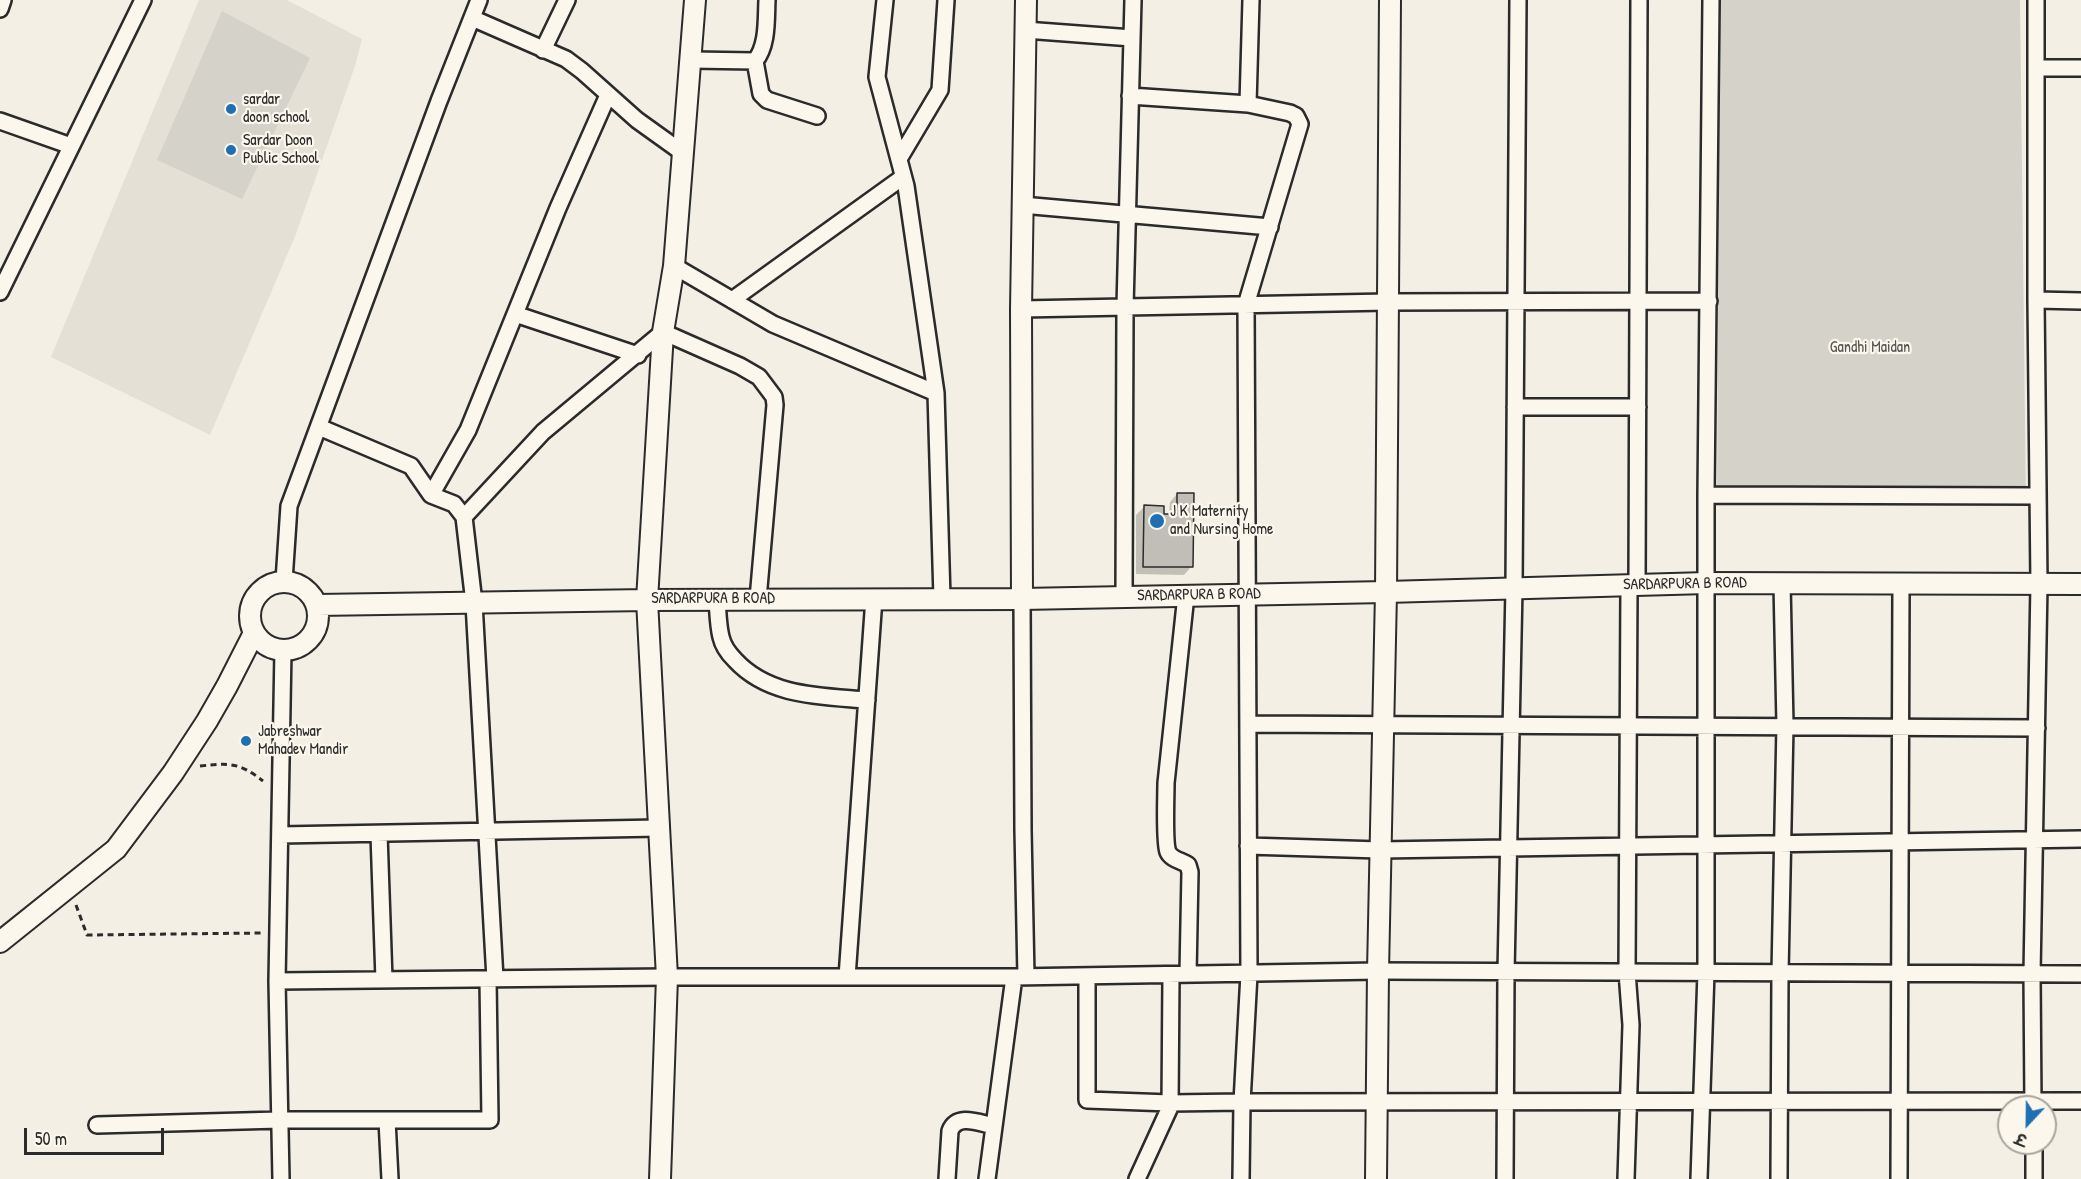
<!DOCTYPE html>
<meta charset="utf-8">
<style>
body{margin:0}
#map{position:relative;width:2081px;height:1179px;overflow:hidden;background:#f3efe4;font-family:"Patrick Hand","Playpen Sans Deva",sans-serif}
canvas{display:block}
.north{position:absolute;left:1997px;top:1095px;width:60px;height:60px;box-sizing:border-box;background:#fbf7ec;border:2px solid #a8a59f;border-radius:50%;rotate:202deg;font-size:16px;font-weight:700;line-height:24px;text-align:center;color:#2b2b2b}
.north::after{content:'';display:block;margin:auto;width:21px;height:27px;background:#1f6fb2;clip-path:polygon(50% 0,100% 100%,50% 72%,0 100%)}
.scale{position:absolute;left:24px;top:1128px;width:140px;height:27px;box-sizing:border-box;border:3px solid #2b2b2b;border-top:0;padding-left:8px;font-size:18px;line-height:21px;white-space:nowrap;color:#2b2b2b;-webkit-text-stroke:4px #fbf7ec;paint-order:stroke}
</style>
<div id="map">
<canvas width="2081" height="1179"></canvas>
<div class="north">उ</div>
<div class="scale">50 m</div>
</div>
<script>
const c = document.querySelector('canvas').getContext('2d');
c.lineJoin = 'round';
function fill(path, color) { c.fillStyle = color; c.fill(path, 'evenodd'); }
function stroke(path, color, width, dash) { c.strokeStyle = color; c.lineWidth = width; c.lineCap = dash ? 'butt' : 'round'; c.setLineDash(dash || []); c.stroke(path); }
function write(font, color, halo, rows, align = 'center') {
  c.font = font + ' "Patrick Hand",sans-serif'; c.lineWidth = 4.5; c.setLineDash([]); c.textBaseline = 'middle'; c.strokeStyle = halo; c.fillStyle = color; for (const [text, x, y, turn = 0] of rows) {
    c.save(); c.translate(x, y); c.rotate((+turn || 0) * Math.PI / 180); c.textAlign = isNaN(turn) ? turn : align; if (halo) c.strokeText(text, 0, 0); c.fillText(text, 0, 0); c.restore();
  }
}
fill(new Path2D(`
 M199 0H287L362 39 355 66 296 234 210 435 51 357Z`), '#e4e0d6');
fill(new Path2D(`
 M1720 0H2020L2026 505 1717 500Z
 M222 11 310 58 242 199 157 160Z`), '#d5d2c9');
fill(new Path2D(`
 M1177 494 1191 567 1184 575 1136 574V515L1144 507 1162 516H1169L1170 502Z`), '#0003');
const building = new Path2D(`
 M1177 493H1194L1193 567H1143L1144 505 1164 506V514H1177Z`);
fill(building, '#c0beb6');
stroke(building, '#2b2b2b', 1.5);
const minor = new Path2D(`
 M885 0 877 77 906 186 936 393 942 598
 M0 9 3 0
 M472 18 566 59 582 71 637 120 683 153
 M1025 30 1132 38
 M543 50 567 0
 M691 60 755 61C768 45 766 20 767 0
 M755 61 761 94 767 100 817 116
 M2036 68H2081
 M1130 96 1248 104 1290 113 1296 116 1300 124 1246 305 1249 974 1242 1102 2081 1101
 M1248 104 1251 0
 M0 121 71 146
 M899 159 940 90 946 0
 M1022 205 1270 227
 M674 266 773 324 936 393
 M0 292 143 0
 M732 300 903 177
 M2036 300 2081 301
 M1021 309 1388 302 1709 301
 M515 314 638 355
 M1515 407H1638
 M319 427 411 466 431 495
 M1706 495 2038 496
 M464 517 454 504 431 495 468 430 558 208 608 95
 M284 581 289 506 439 101 479 0
 M1637 585 1639 0
 M1186 595 1166 783C1166 796 1164 843 1168 852 1171 859 1182 861 1188 865L1190 872 1188 974
 M1124 596 1125 307 1133 0
 M1022 599 1023 830 1026 977
 M717 600C718 612 718 625 721 637 723 646 729 654 735 660 769 697 821 696 867 700
 M1248 724 2037 728
 M379 834 384 980
 M280 835 659 828
 M1248 846 1380 850 2081 839
 M1087 976V1100L1170 1103 1242 1102 1241 1179
 M847 977 874 598
 M495 979 474 603 464 517 543 432 663 332 740 366 759 377 774 397 775 405 758 599
 M277 981 667 977H1014L1378 971 2081 974
 M2033 1107 2032 974 2039 584 2036 300V0
 M387 1120 390 1179
 M97 1125 279 1120H490L488 979
 M2034 1143V1179
 M281 1179 277 981 283 650
 M947 1179 950 1131C957 1113 979 1123 994 1126
 M987 1179 1014 977
 M1137 1179 1170 1107 1171 975
 M1505 1179 1506 972 1514 588 1518 0
 M1626 1179 1631 1025 1627 972 1629 585
 M1699 1179 1706 972V495L1711 0
 M1779 1179 1780 973 1785 725 1782 583
 M1899 1179 1901 584`);
const tertiary = new Path2D(`
 M250 616a34 34 0 1 1 68 0a34 34 0 1 1-68 0Z
 M1022 599 1021 309 1026 0
 M317 605 647 600 1022 599 1386 592 1707 583 2081 584
 M0 942 116 849 173 773 207 721 227 686 254 633
 M660 1179 667 977 647 600 663 332 674 266 695 0
 M1376 1179 1378 971 1386 592 1390 0`);
stroke(minor, '#2b2b2b', 20);
stroke(tertiary, '#2b2b2b', 24);
stroke(new Path2D(`
 M200 766C229 763 239 762 263 781
 M76 905 87 935 261 933`), '#2b2b2b', 3, [6, 4.5]);
stroke(minor, '#fbf7ec', 15);
stroke(tertiary, '#fbf7ec', 20);
for (const [x, y, r, color] of [
 [231,109,6,"#1f6fb2"],
 [231,150,6,"#1f6fb2"],
 [1157,521,8,"#1f6fb2"],
 [246,741,6,"#1f6fb2"]
]) { const dot = new Path2D(); dot.arc(x, y, r, 0, 2 * Math.PI); c.fillStyle = color; c.fill(dot); stroke(dot, '#fbf7ec', 2); }
write('16px', '#2b2b2b', '#fbf7ec', [
 ["sardar",243,100],
 ["doon school",243,118],
 ["Sardar Doon",243,141],
 ["Public School",243,159],
 ["J K Maternity",1170,512],
 ["and Nursing Home",1170,530],
 ["Jabreshwar",258,732],
 ["Mahadev Mandir",258,750]
], 'left');
write('16px', '#565552', '#fbf7ec', [
 ["Gandhi Maidan",1870,348]
]);
write('16px', '#2b2b2b', '#fbf7ec', [
 ["SARDARPURA B ROAD",1685,584,-1],
 ["SARDARPURA B ROAD",1199,595,-1],
 ["SARDARPURA B ROAD",713,599]
]);
</script>
